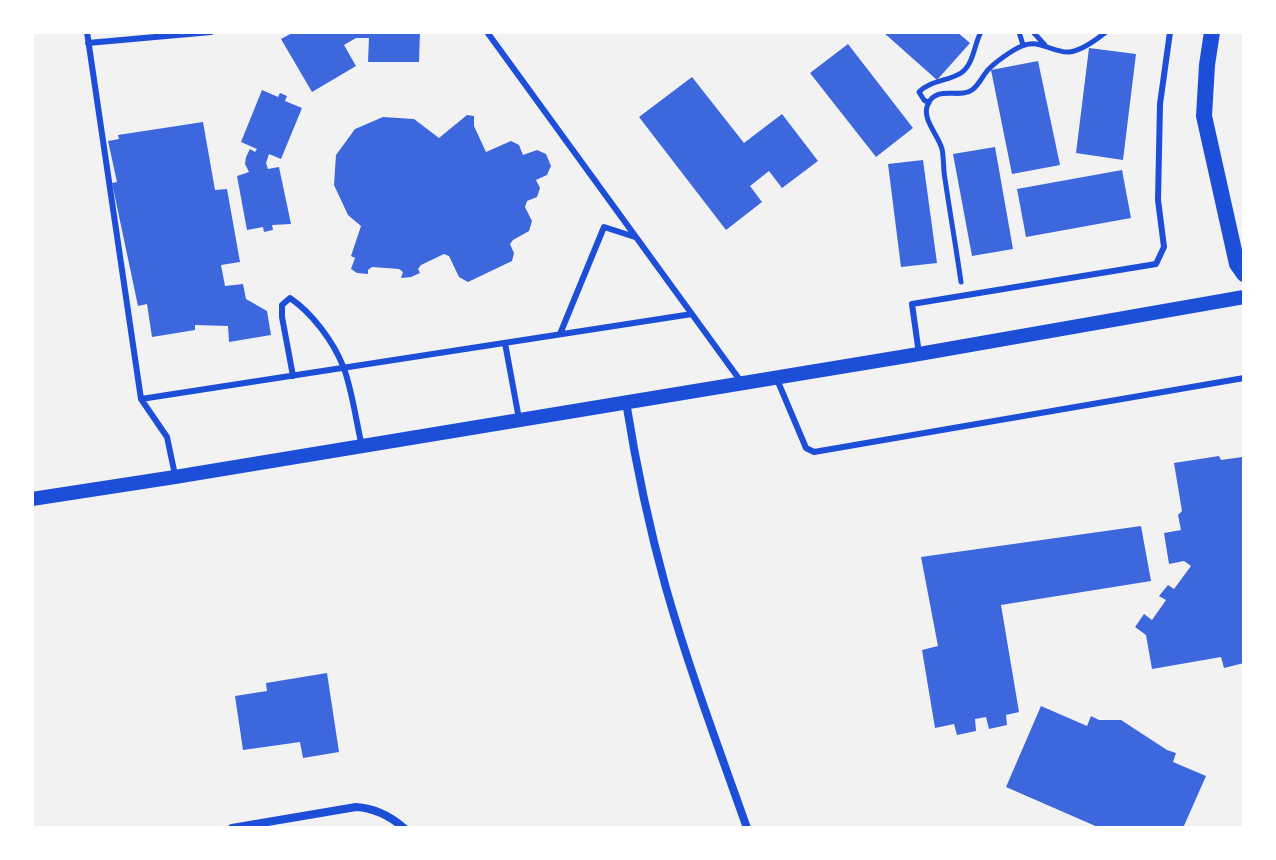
<!DOCTYPE html>
<style>
body{margin:0}
#map{position:relative;width:1276px;height:860px;overflow:hidden;background:#f2f2f2;font-family:"IBM Plex Sans",sans-serif}
canvas{display:block}
.frame{position:absolute;inset:0;border:34px solid #fff;pointer-events:none}
</style>
<div id="map">
<canvas width="1276" height="860"></canvas>
<div class="frame"></div>
</div>
<script>
const c = document.querySelector('canvas').getContext('2d');
c.lineJoin = 'round';
function fill(path, color) { c.fillStyle = color; c.fill(path, 'evenodd'); }
function stroke(path, color, width, dash) { c.strokeStyle = color; c.lineWidth = width; c.lineCap = dash ? 'butt' : 'round'; c.setLineDash(dash || []); c.stroke(path); }
fill(new Path2D(`
 M294 32H420L419 62H368L369 38H356L344 45 356 66 312 92 281 39Z
 M883 32H957L970 43 937 80Z
 M848 44 913 128 876 157 810 73Z
 M1089 48 1136 54 1123 160 1076 153Z
 M1038 61 1060 165 1012 174 991 70Z
 M692 77 744 143 782 114 818 161 782 188 769 171 750 186 762 202 726 230 639 117Z
 M262 90 278 97 280 93 287 96 285 101 302 108 281 159 269 154 266 163 268 169 279 167 291 224 272 225 273 230 264 232 263 227 247 230 237 176 249 172 245 164 246 157 250 149 255 152 257 149 241 142Z
 M467 115 474 116V126L486 152 511 141 519 145 523 155 537 150 546 154 551 166 547 175 536 180 540 188 537 197 527 201 525 207 532 221 529 231 513 240 510 244 514 253 512 261 468 282 459 277 449 256 444 254 421 265 418 269 420 273 411 277 401 278 403 272 399 269 372 267 368 270V274L357 273 351 269 355 258 351 256 361 226 348 215 334 185 336 155 355 129 383 117 414 119 439 138Z
 M203 122 215 190 227 189 240 262 221 265 225 286 243 284 246 299 267 311 271 335 229 342 228 326 195 325V330L152 337 147 304 138 306 112 183 117 182 108 141 119 139 118 135Z
 M995 147 1013 249 972 256 953 154Z
 M923 160 937 263 901 267 888 164Z
 M1122 170 1131 218 1026 237 1017 189Z
 M1219 456 1221 460 1242 457 1244 465V663L1224 668 1221 657 1152 669 1146 635 1135 627 1144 614 1152 620 1166 600 1159 596 1168 585 1174 589 1191 566 1184 561 1169 564 1164 533 1181 530 1178 515 1182 511 1174 463Z
 M1141 526 1151 581 1001 605 1019 712 1006 715 1007 725 989 729 986 717 975 719 976 731 957 735 954 724 935 728 922 650 938 646 921 557Z
 M327 673 339 752 303 758 300 742 243 750 235 696 267 691 266 683Z
 M1041 706 1087 726 1091 716 1099 720H1121L1167 750 1176 753 1173 762 1206 776 1183 828H1100L1006 787Z`), '#3d67dc');
stroke(new Path2D(`
 M1019 32 1023 45
 M1033 32 1045 45
 M929 103 924 100 919 92C931 80 949 81 961 73 974 64 974 44 981 32
 M961 282C956 247 950 213 945 179 943 169 944 158 942 149 938 134 921 119 928 104 936 85 960 99 972 90 979 85 982 77 987 71 994 63 1012 50 1022 46 1039 38 1052 53 1069 52 1081 51 1096 40 1106 32`), '#1d4ed8', 5);
stroke(new Path2D(`
 M87 32 141 399 167 437 175 475
 M487 32 742 383
 M88 43 211 32
 M560 334 604 227 635 237
 M505 343 519 419
 M919 354 912 304 1156 264 1164 247 1158 200 1160 104 1170 32
 M293 376 282 317V305L290 298C312 313 333 341 343 366 352 388 356 422 362 446
 M776 377 806 448 814 452 1244 378
 M141 399 692 314`), '#1d4ed8', 6);
stroke(new Path2D(`
 M626 402C636 465 649 527 666 588 689 669 719 749 747 828
 M232 828 356 807C375 808 390 816 404 828`), '#1d4ed8', 8);
stroke(new Path2D(`
 M32 499 175 477 919 354 1244 297`), '#1d4ed8', 14);
stroke(new Path2D(`
 M1212 32 1207 65 1204 116 1237 264 1244 274`), '#1d4ed8', 16);
</script>
